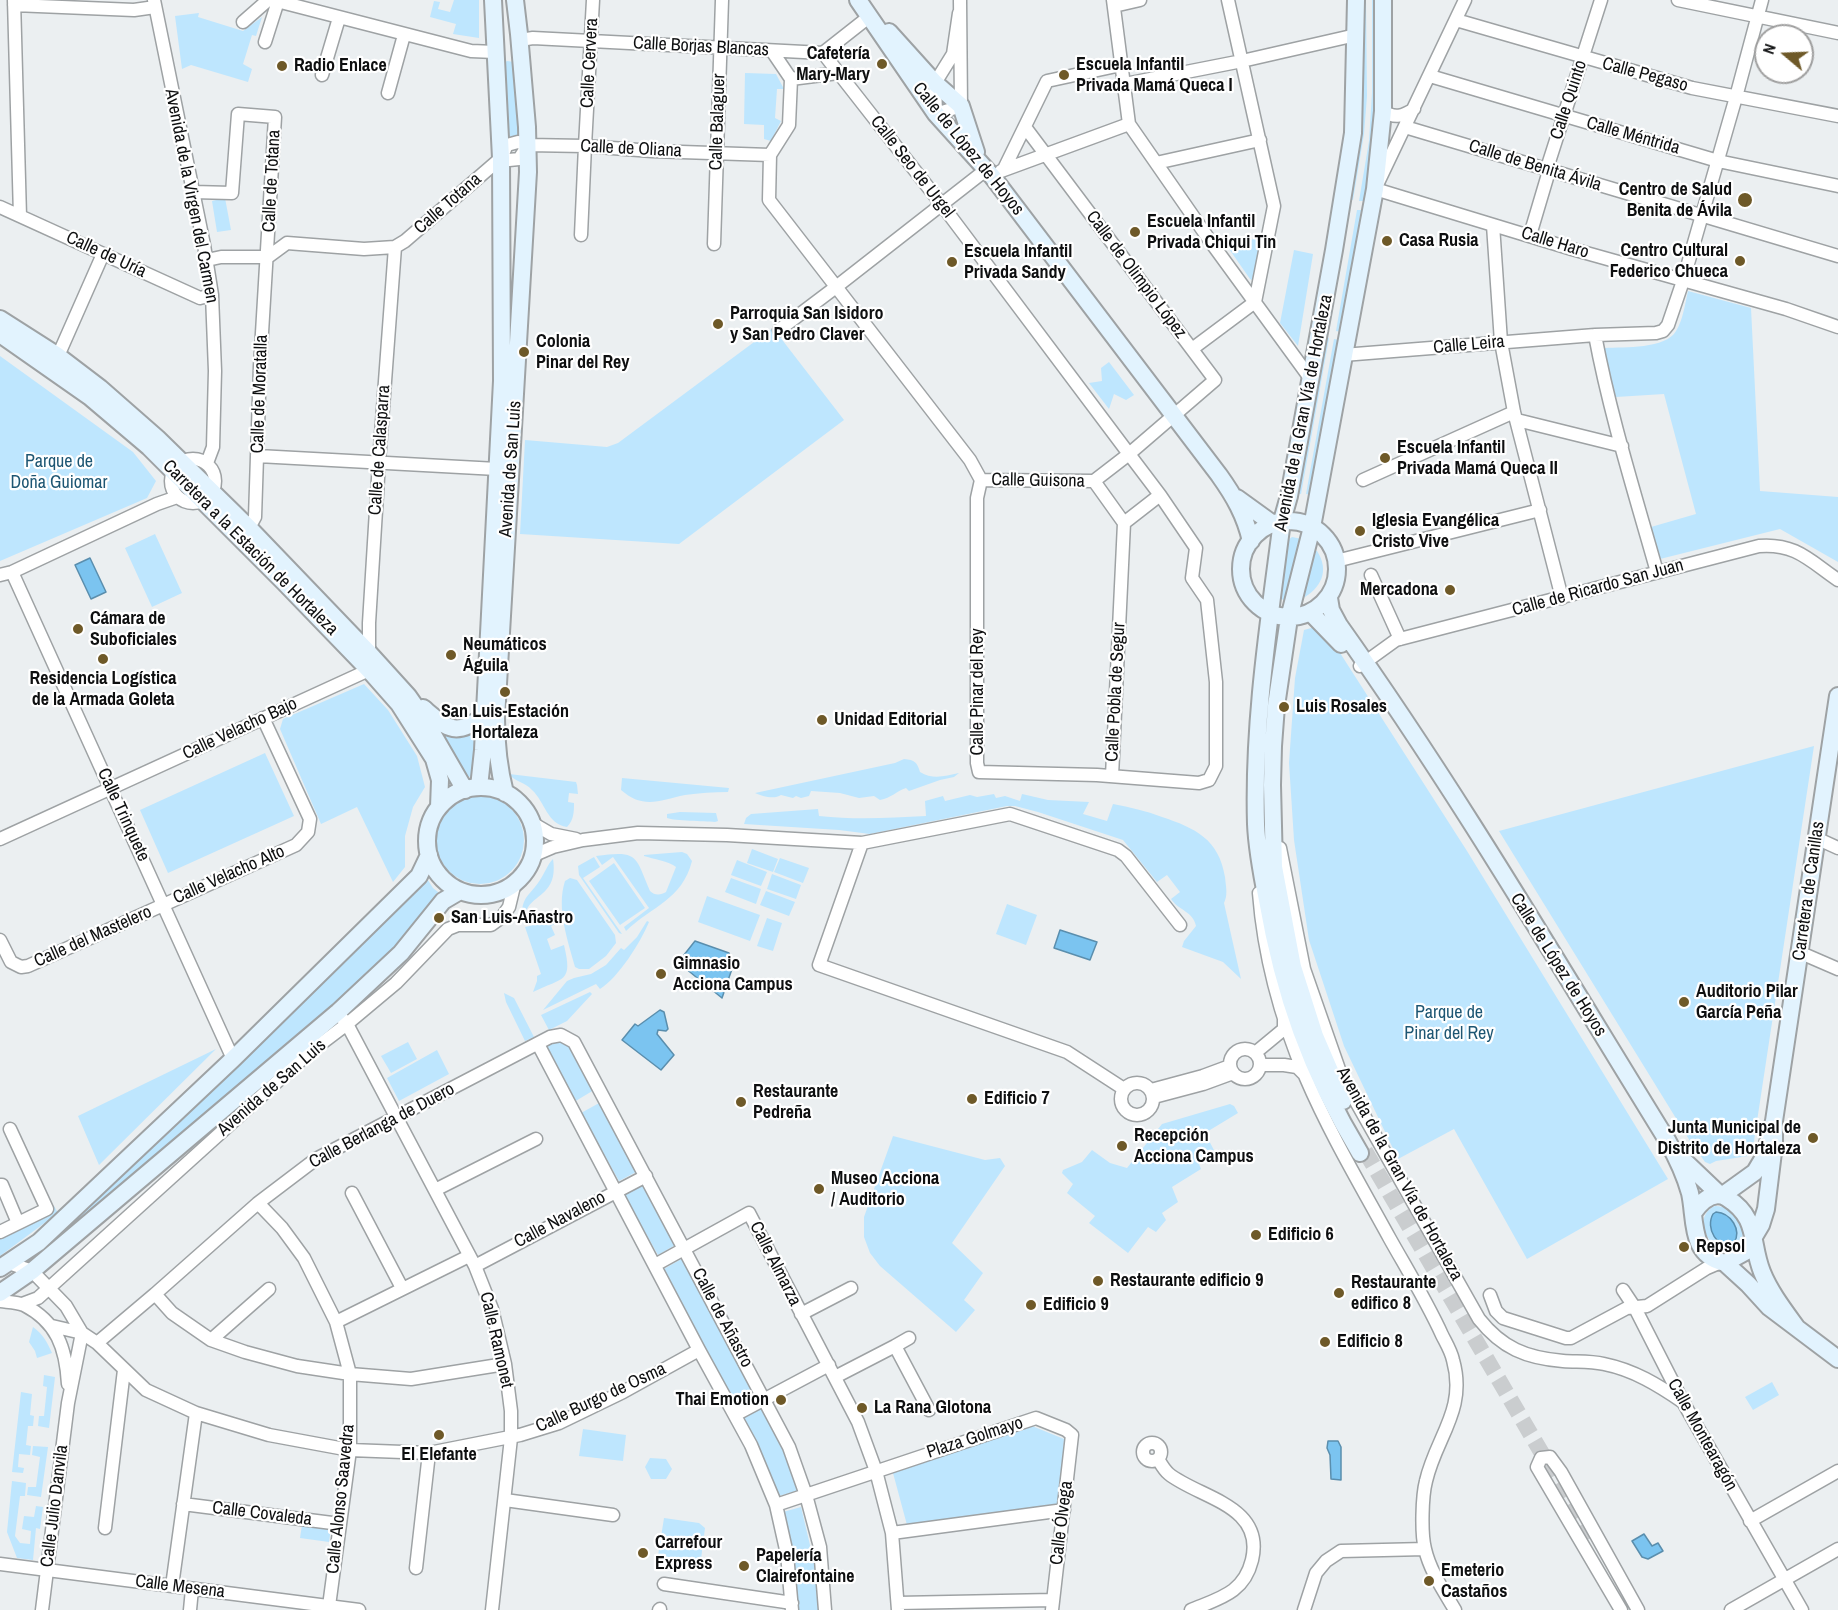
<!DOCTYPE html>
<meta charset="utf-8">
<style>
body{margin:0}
#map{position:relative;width:1838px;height:1610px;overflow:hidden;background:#ebeff1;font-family:"Archivo Narrow",sans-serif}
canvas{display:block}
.north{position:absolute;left:1754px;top:24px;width:60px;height:60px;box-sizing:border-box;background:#fff;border:2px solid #9f9f9f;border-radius:50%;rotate:289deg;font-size:16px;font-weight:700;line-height:24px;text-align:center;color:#0e0f10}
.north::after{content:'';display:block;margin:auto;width:21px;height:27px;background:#6e5928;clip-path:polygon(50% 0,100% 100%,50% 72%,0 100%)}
</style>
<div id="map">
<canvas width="1838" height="1610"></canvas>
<div class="north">N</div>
</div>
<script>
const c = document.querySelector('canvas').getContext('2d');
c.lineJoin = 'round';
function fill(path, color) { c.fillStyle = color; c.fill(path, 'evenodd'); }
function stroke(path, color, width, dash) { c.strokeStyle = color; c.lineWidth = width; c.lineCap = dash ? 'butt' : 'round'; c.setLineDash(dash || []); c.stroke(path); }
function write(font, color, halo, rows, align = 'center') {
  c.font = font + ' "Archivo Narrow",sans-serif'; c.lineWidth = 4.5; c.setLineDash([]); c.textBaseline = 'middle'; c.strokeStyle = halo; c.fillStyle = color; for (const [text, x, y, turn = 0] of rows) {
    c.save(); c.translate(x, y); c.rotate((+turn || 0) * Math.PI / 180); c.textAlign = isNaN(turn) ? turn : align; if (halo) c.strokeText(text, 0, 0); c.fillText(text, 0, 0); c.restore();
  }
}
fill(new Path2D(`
 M454 0H479V38L453 34 456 24 430 17 434 1 440 2 438 9 450 12Z
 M1361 0H1366L1367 96 1364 134 1353 200 1349 199Z
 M1372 0H1378V81L1373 151 1364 201H1359L1369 141 1372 93Z
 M199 13 198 17 243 31 262 17 256 36 252 35 243 64 252 69 248 82 191 65 182 69 175 16Z
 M507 61 514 62 520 134 517 137 508 136 506 131 504 63Z
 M745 73 776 74 784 89H777L775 118 781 121 771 141 764 139V125L744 124Z
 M225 198 231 230 217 232 212 201Z
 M1357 210H1361L1341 332 1336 331Z
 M1262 237 1252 280 1250 279 1227 246Z
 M1294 250 1313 254 1298 346 1280 323Z
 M1688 291 1751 308 1760 491 1838 497V562L1780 529 1660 559 1651 527 1696 514 1664 394 1616 397 1603 351 1605 348C1624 347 1666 349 1676 331 1683 320 1685 304 1688 291Z
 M773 328 844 420 679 544 520 534 525 440 607 447 618 443Z
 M1324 337 1329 338 1301 494 1296 493Z
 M1334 339 1339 340 1311 495 1306 494Z
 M0 356 133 452 156 481 147 498 0 561Z
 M1109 362 1134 395 1126 400 1114 394 1109 409 1089 383 1102 381 1101 368Z
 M155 534 182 593 152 607 125 548Z
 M1292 537 1302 539 1284 600 1281 599 1288 540Z
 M1316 551H1317C1330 571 1321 588 1302 599Z
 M1315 627 1333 642 1467 851 1668 1179 1527 1259 1454 1129 1398 1159 1344 1046 1309 940 1294 840 1289 763 1295 678 1304 630Z
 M364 684 388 710 417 756 425 787 413 807 405 836V867L393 882 357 807 321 824 280 729 283 719Z
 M437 729 461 736 477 732 473 776 468 777 463 776Z
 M1814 746 1754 1141 1748 1156 1716 1161 1710 1164 1705 1162 1690 1141 1499 831Z
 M265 753 294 816 168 873 140 810Z
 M904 759C915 760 917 762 920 772 933 780 945 776 959 773L954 777 940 780 909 791 906 788C897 791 891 798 880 800L874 796 859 798 840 793 811 791 809 796 801 798 796 796 793 798 781 795C774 800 762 796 755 793L895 763Z
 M509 774 576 782 577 785 578 794 569 793 568 802 574 803C574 811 574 820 567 827 547 824 545 802 532 790 525 782 515 782 509 774Z
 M622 778 729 788 728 792C713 792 700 793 685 795 660 800 644 810 621 790Z
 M994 794 996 798 1005 796 1020 801 1022 794 1048 800 1089 802 1083 814 1107 821 1113 804C1130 807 1146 811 1162 817 1195 828 1219 839 1225 877 1226 887 1228 895 1224 903L1241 979 1223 962 1182 947 1184 941 1196 926C1193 911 1179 911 1171 899L1180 892 1167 875 1157 882 1123 840 1038 812 1015 806H1007L870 834 839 830 744 824 746 818 751 814 818 809 819 816C855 820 890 818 926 816L925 801 943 796 945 801 970 795 977 797Z
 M436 840a44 44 0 1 1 88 0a44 44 0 1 1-88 0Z
 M680 812 716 813 718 821 715 822C704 821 675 821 667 818V814Z
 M752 849 778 859 773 872 747 863Z
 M682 852 687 854 692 861C682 900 652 906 626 931L624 927 649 908 613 857 602 865 596 856C639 850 635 856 650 891 655 896 661 895 666 892L676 867C669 861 653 859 644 856V855Z
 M594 857 600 867 583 878 622 934 619 933 579 875 578 866Z
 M780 858 809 868 803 883 774 872Z
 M553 859C559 899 527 893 525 917L522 918C521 896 530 896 540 880 545 873 547 865 553 859Z
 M737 860 767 872 761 886 731 875Z
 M614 863 645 908 620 925 589 881Z
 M772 874 801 885 796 899 767 889Z
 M426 877 433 888 443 896 391 954 353 990 33 1263 22 1261Z
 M570 878 577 880 615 935 616 943 606 956 589 969H579L575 967C568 941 556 908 565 881Z
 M731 878 761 889 756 904 725 892Z
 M766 891 795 902 789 916 760 905Z
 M707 896 760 915 750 941 698 922Z
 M1007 904 1037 915 1026 945 996 934Z
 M767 918 782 923 773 951 757 946Z
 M552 921 555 924 551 926 555 935 547 939 551 950 564 945C573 983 564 977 533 992L537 981V976L541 974 525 927Z
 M647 921 649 922C640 943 619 977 600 989L596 984 543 1010 567 981 574 978 591 974 606 965 621 948 624 950 637 937Z
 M590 992 592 994 567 1021 549 1030 541 1015Z
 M504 993 514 998 534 1037 525 1041 506 1002Z
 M560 1038 571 1044 594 1090 574 1102 544 1046Z
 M408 1042 417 1059 391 1073 381 1056Z
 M216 1049 99 1165 78 1116Z
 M437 1050 449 1074 399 1101 387 1078Z
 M601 1102 638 1171 619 1181 581 1113Z
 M1230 1104 1234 1106 1238 1113 1205 1133 1216 1154 1199 1164 1201 1169 1172 1187 1178 1202 1162 1213 1166 1220 1156 1232 1148 1227 1128 1253 1089 1223 1095 1216 1067 1193 1073 1184 1062 1173 1063 1170 1082 1162 1092 1150 1110 1163 1127 1168 1162 1124Z
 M893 1136 985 1160 1000 1158 1005 1166 952 1243 983 1273 964 1300 975 1310 956 1332 880 1266 870 1253 864 1237V1217Z
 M644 1185 677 1244 658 1255 624 1195Z
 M54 1206 58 1213 0 1256V1235Z
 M1715 1206C1736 1206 1747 1226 1741 1245L1729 1253C1709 1250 1691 1217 1715 1206Z
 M683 1258 749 1382 752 1395 747 1402 737 1407 662 1270Z
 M33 1327C43 1334 47 1342 52 1353L37 1358 35 1351 29 1342Z
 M44 1375 55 1377 49 1428 38 1426 39 1416H44L47 1387 43 1386Z
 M1772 1382 1779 1395 1753 1410 1745 1397Z
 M21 1392 32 1394 30 1415 34 1416 33 1426H28L26 1445 31 1446 30 1455 19 1454 18 1467 24 1468 23 1473 12 1472Z
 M762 1407 790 1460 799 1490 779 1496 743 1417Z
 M1032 1426 1064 1439 1059 1507 907 1525 893 1473Z
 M583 1429 626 1435 623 1461 579 1456Z
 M33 1446 48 1447 41 1497 27 1495 28 1487H36L40 1457 32 1455Z
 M650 1458 666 1459 672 1469 666 1479H651L645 1467Z
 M12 1481 26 1483 25 1496H20L15 1536 20 1543 30 1544 31 1531 22 1529 24 1516 34 1517 36 1506 43 1507 40 1529 36 1528 33 1560 17 1558 7 1532Z
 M801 1507 814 1562 818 1610H798L793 1565 783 1512Z
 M664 1518 699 1523 705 1528 700 1567 657 1562Z
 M302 1525 331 1528 329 1542 300 1538Z`), '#bee6fe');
const water = new Path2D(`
 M90 558 106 592 91 599 75 565Z
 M1060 930 1097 942 1090 960 1054 948Z
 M695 941 729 953 734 963 722 998 680 964V960Z
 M660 1010 664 1012 668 1029 666 1031 658 1030 657 1034 674 1055 661 1070 622 1040 635 1024 638 1026Z
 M1716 1212C1731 1213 1742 1230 1734 1243 1717 1250 1705 1228 1713 1214Z
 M1328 1441H1338L1341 1447V1480L1331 1479 1330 1455 1327 1448Z
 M1644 1534 1652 1546 1658 1543 1663 1551 1648 1559 1642 1557 1632 1541Z`);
fill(water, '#7bc4f0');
stroke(water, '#5a8ead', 1.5);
stroke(new Path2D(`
 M1365 1151 1592 1539`), '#cacdcf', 16, [16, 8]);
const street = new Path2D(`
 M14 0 20 216
 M154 0 204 245 212 295 215 371 213 447 207 463
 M273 0 471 51 495 52
 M1113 0 1129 124 1213 245 1310 378
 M1228 0 1274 206 1255 302
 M1465 0 1375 189 1572 249 1786 309 1838 327
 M1678 0 1838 33
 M14 5 134 10 155 7
 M1114 6 1140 0
 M959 13 953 54 935 83 936 114 961 106 960 0
 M1456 20 1692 88 1838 116
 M243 22 268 0
 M520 40 533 38 823 53 870 16
 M265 42 278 1
 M772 51 791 79
 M823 53 942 205 1129 454 1215 380 1025 127
 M322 75 339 18
 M1430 76 1718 161 1838 186
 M791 79 789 125 770 155 769 200 970 460 981 480
 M791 79 838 73
 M1125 84 1242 61 1356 35
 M388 93 404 35
 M1383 111C1395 119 1403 116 1414 109
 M1405 127 1838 256
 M518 142 528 145 519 159 509 160 501 158 507 145Z
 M528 145 585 146 652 151 770 155
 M1156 163 1260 140
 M1004 169 1047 81 1121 65
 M1001 171 1129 124
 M193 192 232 193 238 114 275 117 260 366 255 517 249 528
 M0 207 200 298 212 295
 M1493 225 1501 342 1514 412 1562 598
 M581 235 585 146 593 0
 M1530 235 1549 171V162L1601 0
 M714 244 722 0
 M207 260 221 257H268L287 243 364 249 395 247 405 241 501 158
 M779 330 836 287 987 169
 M1595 335C1610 415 1635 494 1657 572
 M1192 349 1255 302
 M1343 355 1595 335 1656 333 1663 331 1668 325 1683 281 1736 97 1762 0
 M58 356 103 254
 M1517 420 1622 446
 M1129 454 1160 495 1124 523 1094 481Z
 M258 456 497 469
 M171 481a22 22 0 1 1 44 0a22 22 0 1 1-44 0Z
 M981 480 977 498V763L979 772 1097 775 1199 783 1209 780 1216 766V682L1207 600 1192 578 1196 548 1160 495
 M981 480 1094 481
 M1363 480 1514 412
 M1336 561 1540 510
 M12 572 233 1059
 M0 575 12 572 157 504 177 497
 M1371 575 1400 639
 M369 653V623L379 462 395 247
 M1360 666 1396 640 1759 546C1796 543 1810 561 1838 580
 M1112 776 1124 523
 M532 823 551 834 576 839
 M1816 838 1838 848
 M0 839 369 670
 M862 843 819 965 1067 1052 1124 1089
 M1280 848 1304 969 1341 1075 1479 1319C1502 1348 1526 1358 1563 1361 1577 1362 1590 1361 1604 1364 1634 1370 1658 1385 1683 1402
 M532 856 553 847 583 840 638 833 727 835 862 843 1010 814 1118 850 1126 856 1180 925
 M1259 893C1264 957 1281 1019 1306 1078 1330 1134 1361 1186 1390 1239 1408 1271 1427 1302 1442 1335 1446 1343 1451 1351 1453 1360 1467 1410 1436 1437 1426 1481 1422 1496 1421 1534 1425 1549 1430 1571 1444 1591 1455 1610
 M0 940 11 962 21 967 28 966 296 845 308 832 310 819 263 718
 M1801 953 1838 969
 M342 1018 347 1024 475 1266 492 1309 505 1364 511 1411V1438L492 1610
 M538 1044 699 1350 751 1445 776 1505 787 1554 792 1610
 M1230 1064a15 15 0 1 1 30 0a15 15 0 1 1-30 0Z
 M1255 1053 1284 1029V1018
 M1260 1065H1284L1297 1067 1305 1075
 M1121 1099a16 16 0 1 1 32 0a16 16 0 1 1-32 0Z
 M1151 1090 1203 1076 1230 1066
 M1154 1097 1203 1084 1233 1073
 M0 1185H2L18 1223
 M435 1190 536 1139
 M352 1193 402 1288
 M258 1203 282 1228 304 1258 336 1322 350 1374V1450L329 1606
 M0 1232 47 1209 10 1129
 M9 1263 32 1271 66 1306 82 1333 68 1403 42 1610
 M655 1265 749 1213 858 1422 876 1471 892 1533 898 1610
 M475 1266 646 1176
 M1623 1290 1635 1308 1683 1402 1802 1610
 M155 1294 172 1313 211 1340 245 1352 297 1366 350 1374 411 1379 505 1364
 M1490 1295 1496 1311 1503 1318 1566 1338H1571L1627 1308 1647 1306 1707 1268 1721 1262
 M0 1301C7 1302 17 1302 24 1305 57 1322 66 1348 68 1384
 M22 1304 38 1298 310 1052 347 1024 396 983 448 929 458 925H491L502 917 509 907 515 882
 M801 1314 851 1288
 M336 1322 469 1256
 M52 1326 82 1333 97 1343 146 1390 196 1413 269 1435 350 1450 429 1453 520 1435 559 1423 623 1392 699 1350
 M211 1340 269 1289
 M97 1343 155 1294 258 1203 316 1159 550 1037 561 1035 574 1042 789 1447 806 1495 820 1547 825 1610
 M895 1346 909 1338
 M835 1377 895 1346 929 1410
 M735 1415 829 1365
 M1143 1452a9 9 0 1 1 18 0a9 9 0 1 1-18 0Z
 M1158 1459C1161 1464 1164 1470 1169 1474 1199 1498 1265 1505 1252 1560 1244 1593 1220 1598 1191 1610
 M505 1500 613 1515
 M183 1504 340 1524
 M776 1505 1036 1418 1066 1430 1072 1435 1052 1610
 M1750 1521 1838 1471
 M105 1528 124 1370
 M892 1533 1064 1510
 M0 1564 359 1610
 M416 1568 429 1453
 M664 1584 792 1603
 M172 1586 196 1413
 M898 1603 1053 1600
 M190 1610 192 1589
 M659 1610 660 1609
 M1304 1610 1316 1573 1326 1561 1341 1551 1425 1549
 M1621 1610 1537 1467 1541 1458 1550 1457 1561 1472 1638 1610
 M1731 1610 1838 1549`);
const secondary = new Path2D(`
 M858 0 936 114 992 176 1219 475C1234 496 1245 515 1251 541
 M1356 0 1353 133 1334 250 1289 496 1282 521C1269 622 1253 722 1256 824 1257 849 1262 875 1267 900 1283 993 1311 1072 1360 1153
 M889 32 935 83 961 106 976 152
 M0 319 58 356 100 388 157 438 249 528 369 653 408 696 424 719 465 790
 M0 334 90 397 149 447 284 582 369 670 399 704 434 759 440 780 439 807
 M1237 498 1273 524
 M1241 569a48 48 0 1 1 96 0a48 48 0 1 1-96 0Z
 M1329 598 1331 610 1339 625C1457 791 1560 967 1667 1140 1676 1156 1685 1175 1690 1193 1696 1220 1689 1255 1725 1263L1745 1252 1761 1225 1766 1209 1774 1144V1121
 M1311 613 1341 644
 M423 708C447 728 455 738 484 716
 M479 787 483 750 502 381 501 158 493 0
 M427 841a54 54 0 1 1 108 0a54 54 0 1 1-108 0Z
 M505 793C498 766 496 745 496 718L528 172 527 127 519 34 515 0
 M1343 1101 1315 1036 1293 967 1274 867 1272 785 1273 746 1276 706 1289 618 1312 527 1375 189 1383 111V0
 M1678 1155 1719 1194
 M1723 1195 1755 1172 1764 1157 1774 1121 1838 696
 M1693 1213C1701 1202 1713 1189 1727 1198 1759 1218 1750 1242 1762 1272 1770 1292 1784 1310 1797 1328
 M1725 1263 1748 1284 1769 1307 1838 1359
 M0 1268 39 1242 233 1059 419 876 429 855
 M0 1293 32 1271 338 1012 401 953 443 901 460 891`);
stroke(street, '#9ea2a4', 15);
stroke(secondary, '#9ea2a4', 20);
stroke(street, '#fff', 12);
stroke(secondary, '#e2f3fe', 16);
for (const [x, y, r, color] of [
 [882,64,6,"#6e5928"],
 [282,66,6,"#6e5928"],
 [1064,75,6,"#6e5928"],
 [1745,200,8,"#6e5928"],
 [1135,232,6,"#6e5928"],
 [1387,241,6,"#6e5928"],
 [1740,261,6,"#6e5928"],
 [952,262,6,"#6e5928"],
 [718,324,6,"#6e5928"],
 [524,352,6,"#6e5928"],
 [1385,458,6,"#6e5928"],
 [1360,531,6,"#6e5928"],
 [1450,590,6,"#6e5928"],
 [78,629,6,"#6e5928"],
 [451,655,6,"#6e5928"],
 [103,659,6,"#6e5928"],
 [505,692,6,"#6e5928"],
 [1284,707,6,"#6e5928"],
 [822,720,6,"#6e5928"],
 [439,918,6,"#6e5928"],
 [661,974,6,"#6e5928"],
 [1684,1002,6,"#6e5928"],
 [972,1099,6,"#6e5928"],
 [741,1102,6,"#6e5928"],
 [1813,1138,6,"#6e5928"],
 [1122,1146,6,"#6e5928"],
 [819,1189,6,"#6e5928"],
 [1256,1235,6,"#6e5928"],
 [1684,1247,6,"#6e5928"],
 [1098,1281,6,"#6e5928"],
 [1339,1293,6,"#6e5928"],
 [1031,1305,6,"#6e5928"],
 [1325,1342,6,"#6e5928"],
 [781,1400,6,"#6e5928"],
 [862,1408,6,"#6e5928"],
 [439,1435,6,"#6e5928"],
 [643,1553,6,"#6e5928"],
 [744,1566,6,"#6e5928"],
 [1429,1581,6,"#6e5928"]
]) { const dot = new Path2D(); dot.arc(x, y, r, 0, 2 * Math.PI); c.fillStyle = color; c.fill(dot); stroke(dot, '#fff', 2); }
write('18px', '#0e0f10', '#fff', [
 ["Calle Borjas Blancas",701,47,3],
 ["Calle Cervera",590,63,-87],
 ["Calle Pegaso",1645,75,15],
 ["Calle Quinto",1569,100,-72],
 ["Calle Balaguer",718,122,-88],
 ["Calle Méntrida",1633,136,16],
 ["Calle de Oliana",631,149,3],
 ["Calle de López de Hoyos",968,149,51],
 ["Calle de Benita Ávila",1535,166,17],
 ["Calle Seo de Urgel",912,167,52],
 ["Calle de Totana",272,181,-87],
 ["Avenida de la Virgen del Carmen",191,196,79],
 ["Calle Totana",448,204,-41],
 ["Calle Haro",1555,243,17],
 ["Calle de Uría",106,255,25],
 ["Calle de Olimpio López",1136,275,53],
 ["Calle Leira",1469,345,-5],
 ["Calle de Moratalla",260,394,-88],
 ["Avenida de la Gran Vía de Hortaleza",1304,413,-79],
 ["Calle de Calasparra",380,450,-86],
 ["Avenida de San Luis",511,469,-86],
 ["Calle Guisona",1038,481,1],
 ["Carretera a la Estación de Hortaleza",250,548,45],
 ["Calle de Ricardo San Juan",1598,588,-15],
 ["Calle Pinar del Rey",978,692,-90],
 ["Calle Pobla de Segur",1116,692,-87],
 ["Calle Velacho Bajo",240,729,-25],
 ["Calle Trinquete",123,815,65],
 ["Calle Velacho Alto",229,875,-24],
 ["Carretera de Canillas",1809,891,-82],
 ["Calle del Mastelero",93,937,-24],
 ["Calle de López de Hoyos",1558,965,58],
 ["Avenida de San Luis",272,1088,-41],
 ["Calle Berlanga de Duero",382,1126,-28],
 ["Avenida de la Gran Vía de Hortaleza",1399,1174,61],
 ["Calle Navaleno",560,1220,-28],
 ["Calle Almarza",775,1264,63],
 ["Calle de Añastro",722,1318,62],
 ["Calle Ramonet",496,1340,77],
 ["Calle Burgo de Osma",601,1398,-25],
 ["Calle Montearagón",1702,1435,61],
 ["Plaza Golmayo",975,1438,-18],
 ["Calle Alonso Saavedra",341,1499,-84],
 ["Calle Julio Danvila",55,1506,-83],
 ["Calle Covaleda",262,1514,7],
 ["Calle Ólvega",1062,1523,-83],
 ["Calle Mesena",180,1587,7]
]);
write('bold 18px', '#0e0f10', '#fff', [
 ["Cafetería",870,54,"right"],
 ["Mary-Mary",870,75,"right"],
 ["Escuela Infantil",1076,65],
 ["Privada Mamá Queca I",1076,86],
 ["Radio Enlace",294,66],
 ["Centro de Salud",1732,190,"right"],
 ["Benita de Ávila",1732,211,"right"],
 ["Escuela Infantil",1147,222],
 ["Privada Chiqui Tin",1147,243],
 ["Casa Rusia",1399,241],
 ["Centro Cultural",1728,251,"right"],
 ["Federico Chueca",1728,272,"right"],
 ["Escuela Infantil",964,252],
 ["Privada Sandy",964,273],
 ["Parroquia San Isidoro",730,314],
 ["y San Pedro Claver",730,335],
 ["Colonia",536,342],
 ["Pinar del Rey",536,363],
 ["Escuela Infantil",1397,448],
 ["Privada Mamá Queca II",1397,469],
 ["Iglesia Evangélica",1372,521],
 ["Cristo Vive",1372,542],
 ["Mercadona",1438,590,"right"],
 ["Cámara de",90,619],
 ["Suboficiales",90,640],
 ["Neumáticos",463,645],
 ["Águila",463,666],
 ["Residencia Logística",103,679,"center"],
 ["de la Armada Goleta",103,700,"center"],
 ["Luis Rosales",1296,707],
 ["San Luis-Estación",505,712,"center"],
 ["Hortaleza",505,733,"center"],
 ["Unidad Editorial",834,720],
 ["San Luis-Añastro",451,918],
 ["Gimnasio",673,964],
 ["Acciona Campus",673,985],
 ["Auditorio Pilar",1696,992],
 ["García Peña",1696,1013],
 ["Restaurante",753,1092],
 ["Pedreña",753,1113],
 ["Edificio 7",984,1099],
 ["Junta Municipal de",1801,1128,"right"],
 ["Distrito de Hortaleza",1801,1149,"right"],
 ["Recepción",1134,1136],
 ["Acciona Campus",1134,1157],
 ["Museo Acciona",831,1179],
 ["/ Auditorio",831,1200],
 ["Edificio 6",1268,1235],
 ["Repsol",1696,1247],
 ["Restaurante edificio 9",1110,1281],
 ["Restaurante",1351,1283],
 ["edifico 8",1351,1304],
 ["Edificio 9",1043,1305],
 ["Edificio 8",1337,1342],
 ["Thai Emotion",769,1400,"right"],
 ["La Rana Glotona",874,1408],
 ["El Elefante",439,1455,"center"],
 ["Carrefour",655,1543],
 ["Express",655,1564],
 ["Papelería",756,1556],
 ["Clairefontaine",756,1577],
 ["Emeterio",1441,1571],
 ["Castaños",1441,1592]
], 'left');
write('18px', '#1d5673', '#fff', [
 ["Parque de",59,462],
 ["Doña Guiomar",59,483],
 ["Parque de",1449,1013],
 ["Pinar del Rey",1449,1034]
]);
</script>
